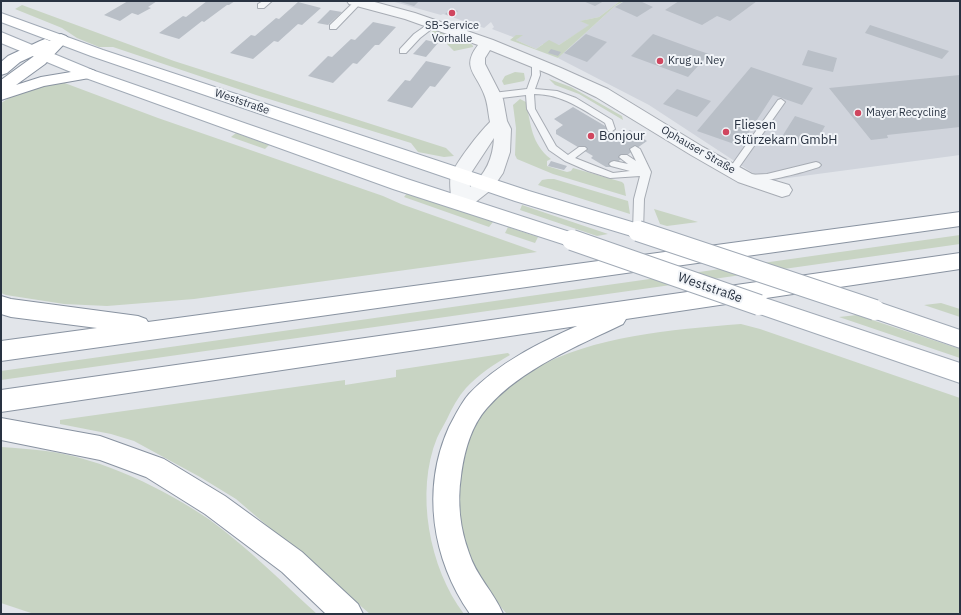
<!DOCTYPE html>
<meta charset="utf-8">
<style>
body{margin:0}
#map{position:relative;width:961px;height:615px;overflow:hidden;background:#e2e5ea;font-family:"IBM Plex Sans",sans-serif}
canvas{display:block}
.frame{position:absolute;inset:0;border:2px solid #293342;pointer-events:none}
</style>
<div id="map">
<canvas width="961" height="615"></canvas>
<div class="frame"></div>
</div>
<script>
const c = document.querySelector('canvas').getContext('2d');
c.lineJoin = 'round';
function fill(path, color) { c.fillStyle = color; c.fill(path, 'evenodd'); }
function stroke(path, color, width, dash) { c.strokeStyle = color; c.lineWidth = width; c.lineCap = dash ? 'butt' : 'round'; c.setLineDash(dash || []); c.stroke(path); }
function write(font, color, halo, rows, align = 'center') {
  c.font = font + ' "IBM Plex Sans",sans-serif'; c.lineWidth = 4; c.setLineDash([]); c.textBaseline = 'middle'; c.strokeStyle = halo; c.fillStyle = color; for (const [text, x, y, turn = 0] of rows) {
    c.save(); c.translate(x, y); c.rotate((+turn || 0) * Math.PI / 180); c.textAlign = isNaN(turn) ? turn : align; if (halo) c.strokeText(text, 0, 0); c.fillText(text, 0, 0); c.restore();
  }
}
fill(new Path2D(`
 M391 1H620L599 17 581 21 590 25 559 45 543 44 536 49 516 40 522 35 513 37 492 29 494 27 491 22 484 28 443 14 441 15Z
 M624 1H960V155L765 181 649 105 558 58 615 6Z`), '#d0d4dc');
fill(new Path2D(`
 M620 1H624L615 6 558 58 510 40 516 35H523L516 40 536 49 549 40 559 45 589 25 580 21 599 17Z
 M22 5 174 61 446 148 454 156 444 157 418 152 411 143 256 95 113 47H99L77 38 62 28 15 9Z
 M436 29 469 41 473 46V47L454 51 444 41 430 33Z
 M515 72 524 73 525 79 524 81 504 85 502 81 505 76Z
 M549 79 571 87 622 116 623 120 579 94 555 85Z
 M62 82 158 118 383 196 401 204 537 252 194 299 107 306 64 304 6 295 1 293V103C19 91 41 86 62 82Z
 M520 99 526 102C531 124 531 144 551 159L547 161V166L567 172 571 171 573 168 622 182 624 184 626 196 553 174 517 159 515 155 516 128 513 105Z
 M236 133 269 145 265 149 231 137Z
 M548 179H554L628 201 630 214 538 185 542 180Z
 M408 192 493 222 489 227 404 197Z
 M522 205 608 234 597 236 520 210Z
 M654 209 698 222 667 226 660 224Z
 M508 227 538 237 535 243 505 233Z
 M960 235V244L1 380V371Z
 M941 303 960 309V317L924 305Z
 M857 315 960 349V358L839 317Z
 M741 324 760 329 960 398V612L958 614H507C487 591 467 564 462 533 460 522 459 511 458 500 456 478 461 461 469 441 475 425 483 412 493 399 503 387 519 378 532 370 595 335 670 330 741 324Z
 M508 353 510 355C494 364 478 375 466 388 458 397 452 408 447 419 444 425 440 431 437 438 415 492 429 568 464 614H370L236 499 200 477 134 441 111 434 60 424V420L345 380V385L396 377V370Z
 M1 447C16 448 31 449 46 451 101 458 165 489 210 520 248 548 282 582 317 614H34L1 603Z`), '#c8d4c3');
fill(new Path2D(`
 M128 1 132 2 157 1 148 7 151 8 138 15 132 13 120 21 104 15Z
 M207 1H235L229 5H227L204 22 202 21 179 39 159 33 183 16 186 17Z
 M397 1H419L414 6Z
 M583 1H604L595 6Z
 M625 1H640L653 7 637 17 615 7Z
 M679 1H757L730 21 717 16 702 25 665 10Z
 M298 2 321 8 302 25 298 24 278 42 274 41 253 59 230 53 251 35 255 36 276 18 279 19Z
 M451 9 458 11 452 17 445 14Z
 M330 10 342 12 328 25 317 23Z
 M373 22 396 27 379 45H375L357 64 353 63 333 83 308 76 328 56 332 57 351 39 355 40Z
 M870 25 949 51 942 59 865 33Z
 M586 34 607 42 587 62 564 53Z
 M653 34 697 50 709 54 688 77 631 56Z
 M426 40 438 43 426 57 413 54Z
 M551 49 561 52 558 56 548 53Z
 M808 50 837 58 833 72 802 65Z
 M426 61 451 67 435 87 430 86 412 108 387 101 405 80 410 81Z
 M751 67 813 88 802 105 773 95 740 146 697 131Z
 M960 75V127L887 135 888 138 871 140 829 88Z
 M677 89 711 101 697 117 663 104Z
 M573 107 622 136 630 130 647 141 610 167H606L591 158 593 156 556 134V130L563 125 554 119Z
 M795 116 825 126 814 145 791 137 785 146 778 143Z
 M551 161 567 166 564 170 548 166Z`), '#b9bfc7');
const service = new Path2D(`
 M263 1H272L264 8H258V4Z
 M355 1 362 2 336 29H330V25Z
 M431 22H437L438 24 420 38 406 53H400V49L414 34Z
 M532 62H535L539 64 540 75 535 89 557 91 576 98 612 120 615 129 611 132 608 131 605 123C582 109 562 94 534 94L535 109 556 146 568 155 579 147H585L587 149 575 158 613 173 630 171 611 166 609 164 611 162 614 161 628 164 619 157 621 155H627L636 161 630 149 635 146 640 149 651 172 644 199 643 231 642 234H634L633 231 634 199 640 176 610 178 588 171 565 161 549 150 527 109 526 95 493 99 489 96 493 93 527 89 532 75Z
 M781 99 785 102 735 173H729L727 171 729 169 778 100Z
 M816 162 819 163 821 165 819 167C807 171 751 188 743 178L748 175 767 174Z`);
const minor = new Path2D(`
 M347 1H371L415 13 493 40 561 68 608 89 703 147 752 174 789 185 792 190 789 195 782 197 738 182 691 155 596 97 549 74 490 50 485 58V64L503 99 507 121 511 129 510 152 503 173 492 189 468 208 461 210 454 208C451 202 449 181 451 175 458 160 478 134 490 122 488 113 488 103 484 94 476 73 461 67 478 45L405 19 349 4ZM494 138C493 158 486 174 470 187L469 176Z`);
const primary = new Path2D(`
 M1 13 103 50 529 191 645 226 648 231 645 236 638 238 515 201 91 56 1 22Z
 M1 32 95 71 247 124 407 179 579 235 582 240 579 245 572 247 393 189 235 132 83 77 1 43Z
 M759 296 960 363V383L751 311 748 305 751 299Z
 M875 301 960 330V348L867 316 864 310 867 304Z`);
const motorway = new Path2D(`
 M61 34 66 36 69 39 66 42 45 64 16 85 41 77 89 69 95 71 97 74 95 77 44 86 1 100V80L37 54 20 62 7 73 1 75V62L8 56 40 41 45 39 50 41 56 36Z
 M960 212V226L1 361V341L97 328 11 317 1 314V296L11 299 138 316 146 319 148 322Z
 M960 253V269L626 319 623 324C576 347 522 368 487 408 471 426 464 452 461 476 457 502 460 529 469 553 476 576 494 592 503 614H470C432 559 421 489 449 427 455 416 461 403 469 394 498 363 539 343 577 326L1 412V390Z
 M1 418 100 436 164 459 225 496 302 552 358 604 363 614H326L282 572 205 514 146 477 100 460 1 440Z`);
stroke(service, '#a7acb4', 2);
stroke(minor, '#a7acb4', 2);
stroke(primary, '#a1aab6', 2);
stroke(motorway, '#8993a1', 2);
fill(service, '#f4f6f8');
fill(minor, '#f4f6f8');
fill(primary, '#fff');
fill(motorway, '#fff');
const primaryBridge = new Path2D(`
 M638 231 875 310
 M572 240 759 305`);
stroke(primaryBridge, '#a1aab6', 22, []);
stroke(primaryBridge, '#fff', 20);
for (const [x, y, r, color] of [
 [452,13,4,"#d0465f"],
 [660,61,4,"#d0465f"],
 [858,113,4,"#d0465f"],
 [726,132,4,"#d0465f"],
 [591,136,4,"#d0465f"]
]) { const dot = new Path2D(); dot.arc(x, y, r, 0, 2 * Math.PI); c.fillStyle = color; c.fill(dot); stroke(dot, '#f1f4f8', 1.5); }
write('11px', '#293342', '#f1f4f8', [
 ["SB-Service",452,26,"center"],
 ["Vorhalle",452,39,"center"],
 ["Krug u. Ney",668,61],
 ["Mayer Recycling",866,113]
], 'left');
write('11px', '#293342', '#f1f4f8', [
 ["Weststraße",242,102,19],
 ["Ophauser Straße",698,150,30]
]);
write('13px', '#293342', '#f1f4f8', [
 ["Fliesen",734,125],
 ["Stürzekarn GmbH",734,140],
 ["Bonjour",599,136]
], 'left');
write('13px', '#293342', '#f1f4f8', [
 ["Weststraße",710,288,19]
]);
</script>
